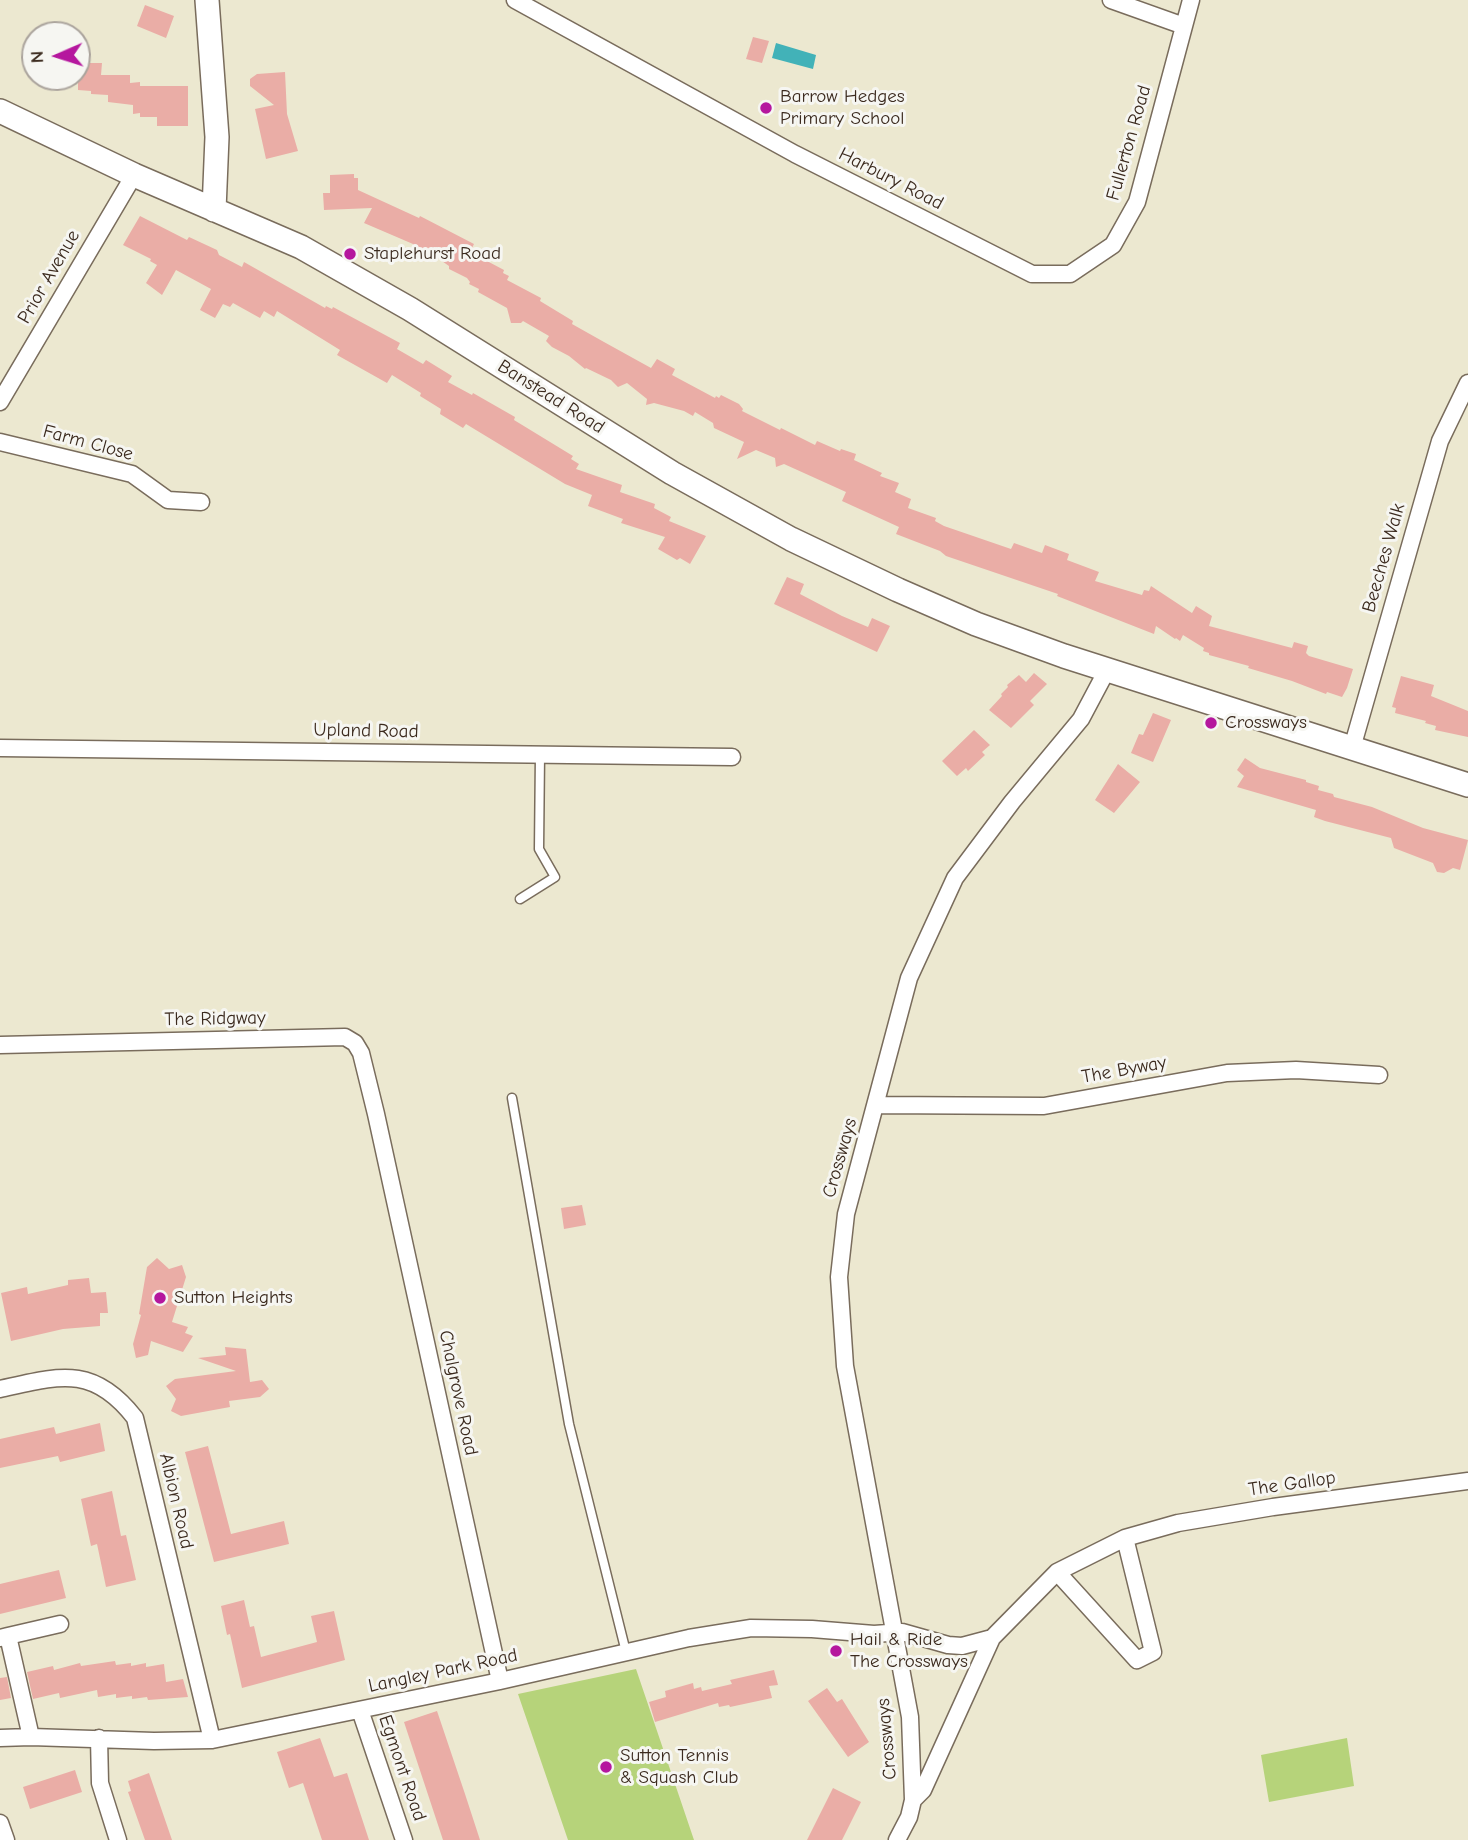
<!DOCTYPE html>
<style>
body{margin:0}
#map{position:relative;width:1468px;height:1840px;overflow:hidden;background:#ece8d0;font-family:"Comic Neue",sans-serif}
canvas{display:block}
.north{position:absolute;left:21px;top:21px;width:70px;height:70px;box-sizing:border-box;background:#f6f6f2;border:2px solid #aba49d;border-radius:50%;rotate:267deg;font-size:19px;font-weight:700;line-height:28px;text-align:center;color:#3b2a1e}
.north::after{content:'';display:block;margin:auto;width:24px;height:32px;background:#b5179e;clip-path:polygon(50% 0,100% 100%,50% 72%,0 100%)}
</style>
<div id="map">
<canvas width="1468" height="1840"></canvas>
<div class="north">N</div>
</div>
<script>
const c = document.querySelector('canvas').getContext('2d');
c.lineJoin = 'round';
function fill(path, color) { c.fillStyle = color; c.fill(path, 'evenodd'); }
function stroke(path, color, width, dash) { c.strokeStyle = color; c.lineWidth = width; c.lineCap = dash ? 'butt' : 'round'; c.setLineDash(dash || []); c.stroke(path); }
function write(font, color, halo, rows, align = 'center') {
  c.font = font + ' "Comic Neue",sans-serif'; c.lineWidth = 6; c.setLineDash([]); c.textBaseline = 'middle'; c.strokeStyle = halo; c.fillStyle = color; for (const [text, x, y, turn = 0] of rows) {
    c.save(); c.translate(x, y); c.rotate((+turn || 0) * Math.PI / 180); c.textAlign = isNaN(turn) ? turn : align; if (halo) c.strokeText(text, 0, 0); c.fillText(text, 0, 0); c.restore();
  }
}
fill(new Path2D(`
 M636 1669 694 1840H568L518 1694Z
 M1347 1738 1354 1786 1269 1802 1261 1755Z`), '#b6d37a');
fill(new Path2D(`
 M776 43 816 55 813 69 772 58Z`), '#42b2b8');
fill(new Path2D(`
 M145 5 174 16 166 38 137 26Z
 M753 37 769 41 762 63 746 59Z
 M78 63H102L101 75H130V83L140 82V86H188V126H157V117H140V113L133 114V105L108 102V95L91 94V91L78 90Z
 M285 72 287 114 298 151 266 159 255 109 274 105 250 86V79L257 74Z
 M354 174V178H358V190L419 218 420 216 474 244 470 252 504 270 503 273 509 276 507 280 541 298 540 301 573 321 572 324 604 342 651 368 657 359 675 369 672 375 715 398 716 396 719 398 721 395 739 404 743 409 742 411 780 430 781 428 815 445 817 441 840 451 841 449 856 454 854 460 882 473 880 476 899 483 895 492 911 499 908 508 936 518 935 521 944 526 1011 549 1014 543 1042 553 1045 545 1069 554 1067 560 1099 572 1095 581 1142 595 1144 590 1149 591 1151 586 1192 613 1196 606 1212 616 1209 626 1292 648 1294 642 1308 646 1306 653 1309 656 1353 669 1347 688 1342 697 1327 692 1326 694 1292 681 1248 668 1249 666 1209 655V653L1203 651 1204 648 1183 635 1180 641 1176 638 1175 639 1156 626 1154 634 1057 596 1058 594 946 556 940 551 896 534 899 527 842 501 846 492 784 464 776 467 775 458 756 450 737 459 744 442 714 428 713 423 695 412 693 416 684 411 654 403 646 405 647 399 627 383 618 387 611 380 586 368 585 369 569 356 552 347 546 341 549 336 523 321 521 323H511L507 308 478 292 479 289 469 284 470 282 467 278 449 269V266L429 252 419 257 413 244 364 223 372 208 324 210 323 193H330V175Z
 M140 216 187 240 189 237 217 250 219 255 242 267 244 262 325 308 326 306 332 309 333 307 400 343 397 349 423 364 426 360 452 376 448 382 472 395 473 393 515 417 514 420 573 456 571 459 579 464 576 469 622 485 620 492 655 504 654 508 671 517 669 521 706 536 690 564 680 558 677 560 658 549 665 537 621 523 623 519 588 506 592 495 565 484 466 424 463 428 440 414 441 409 420 396 421 393 392 375 387 383 337 355 340 350 277 311 274 317 264 311 260 318 233 303 230 307 223 304 215 318 200 310 211 289 176 270 162 295 146 283 157 265 150 261 151 259 123 245Z
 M787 577 804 584 800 594 842 616 868 627 872 618 890 626 877 652 774 604Z
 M1034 673 1047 684 1030 701 1034 705 1011 728 989 710 1002 696 1001 694 1008 687 1007 685 1019 675 1026 682Z
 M1401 676 1434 685 1431 696 1468 711V737L1435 730 1436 726 1425 723 1426 721 1395 713 1396 708 1392 707Z
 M1153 713 1171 720 1153 762 1131 753 1139 734 1143 735Z
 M974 730 990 745 982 752 985 755 968 771 966 768 957 776 942 761Z
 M1245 758 1260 768 1306 780V782L1319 786 1318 790 1333 794 1334 797 1372 807 1423 828 1468 840 1460 870 1453 868 1444 873 1437 872 1433 863 1394 848 1391 838 1325 821 1314 817 1316 810 1237 787 1244 776 1237 770Z
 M1118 764 1140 782 1114 813 1095 800Z
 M582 1205 586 1225 564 1229 561 1208Z
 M157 1258 169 1269 182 1265 186 1277 172 1322 188 1327 185 1333 193 1336 183 1352 151 1341 148 1355 136 1358 133 1344 141 1315 139 1314 147 1267Z
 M89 1278 91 1293 106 1292 108 1313H100V1326L63 1329 11 1341 1 1293 27 1287 28 1294 68 1285V1280Z
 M225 1347 246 1349 250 1382 262 1380 269 1389 260 1397 229 1401 230 1407 181 1416 171 1411 176 1399 166 1386 175 1379 236 1371 198 1358 226 1355Z
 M100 1423 105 1451 60 1462 58 1456 0 1468V1439L54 1427 56 1434Z
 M208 1446 231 1534 284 1521 289 1544 214 1562 185 1452Z
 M112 1491 121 1536 126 1535 136 1580 106 1587 97 1544 91 1546 81 1499Z
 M59 1570 66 1598 0 1614V1584Z
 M244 1600 250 1627 254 1626 261 1657 317 1642 311 1616 334 1611 345 1660 242 1688 230 1634 227 1635 221 1606Z
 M115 1661 116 1665 131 1663V1666L146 1663V1667L164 1664 166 1682 183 1679 188 1697 148 1700 147 1697 132 1699V1696L116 1698V1694L98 1697 97 1690 60 1698 59 1693 33 1699 27 1672 53 1666 54 1670 80 1663 81 1666Z
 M774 1670 778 1685 769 1686 772 1698 730 1707 729 1705 719 1707 718 1703 655 1722 649 1702 666 1697 665 1691 693 1683 694 1689 701 1687 702 1691 732 1684 730 1680Z
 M7 1677 11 1698 0 1700V1678Z
 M827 1688 837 1702 842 1699 869 1742 848 1757 808 1701Z
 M437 1711 465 1794 480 1840H443L404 1722Z
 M320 1738 334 1777 347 1773 369 1840H322L303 1783 289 1788 277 1752Z
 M75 1770 82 1792 30 1809 23 1787Z
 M149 1773 172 1840H145L128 1792 131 1791 128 1781Z
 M833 1788 861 1802 842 1840H807Z`), '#eaada6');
const lane = new Path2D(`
 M520 899 555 877 539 849 540 754
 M512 1098 569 1424 626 1652`);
const street = new Path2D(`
 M515 0 795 154 1032 274H1070L1113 245 1137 202 1191 0
 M1111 0 1184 26
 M0 402 134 175
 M0 442 132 474 168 500 201 502
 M0 748 732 757
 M1352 748 1440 441 1468 383
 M0 1045 345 1037 355 1043 361 1053 376 1114 500 1681
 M876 1105 1044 1106 1227 1073 1296 1070 1379 1075
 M0 1389C59 1376 93 1364 135 1418L212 1740
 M1057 1572 1137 1660 1153 1652 1125 1538
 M8 1636 60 1624
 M0 1638 8 1636 31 1737
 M360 1710 404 1840
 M0 1738 31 1737 154 1741 212 1740 500 1681 689 1638 751 1628 812 1629 874 1634 902 1632 948 1645 962 1646 992 1638
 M99 1738 100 1783 118 1840
 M913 1800 923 1790 992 1638 1057 1572 1125 1538 1178 1523 1273 1507 1468 1481
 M0 1823 6 1840
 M897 1840 909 1817 913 1800 910 1717 845 1366 839 1277 846 1214 909 978 955 878 1012 802 1081 719 1107 670`);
const secondary = new Path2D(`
 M207 0 217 137 214 210
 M0 111 134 175 301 247 410 309 672 473 791 539 898 590 976 624 1064 656 1468 785`);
stroke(lane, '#796c5c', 11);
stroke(street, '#796c5c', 19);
stroke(secondary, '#796c5c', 26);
stroke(lane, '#fff', 8);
stroke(street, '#fff', 16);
stroke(secondary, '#fff', 23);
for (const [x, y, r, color] of [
 [766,108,7,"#b5179e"],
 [350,254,7,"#b5179e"],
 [1211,723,7,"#b5179e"],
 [160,1298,7,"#b5179e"],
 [836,1651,7,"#b5179e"],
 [606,1767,7,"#b5179e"]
]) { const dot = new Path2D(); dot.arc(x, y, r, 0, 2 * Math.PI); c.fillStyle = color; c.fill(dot); stroke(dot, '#f6f6f2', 2.5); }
write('19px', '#3b2a1e', '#f6f6f2', [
 ["Barrow Hedges",780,97],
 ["Primary School",780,119],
 ["Staplehurst Road",364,254],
 ["Crossways",1225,723],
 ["Sutton Heights",174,1298],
 ["Hail & Ride",850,1640],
 ["The Crossways",850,1662],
 ["Sutton Tennis",620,1756],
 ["& Squash Club",620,1778]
], 'left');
write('19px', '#3b2a1e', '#f6f6f2', [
 ["Fullerton Road",1129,143,-74],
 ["Harbury Road",891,179,27],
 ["Prior Avenue",49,277,-60],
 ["Banstead Road",551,397,32],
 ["Farm Close",88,443,15],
 ["Beeches Walk",1384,558,-74],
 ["Upland Road",366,731,1],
 ["The Ridgway",215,1019,-1],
 ["The Byway",1124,1070,-10],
 ["Crossways",840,1158,-74],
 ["Chalgrove Road",458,1393,78],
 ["The Gallop",1292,1484,-8],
 ["Albion Road",176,1501,77],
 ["Langley Park Road",443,1671,-12],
 ["Crossways",887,1739,-95],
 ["Egmont Road",402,1768,71]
]);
</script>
